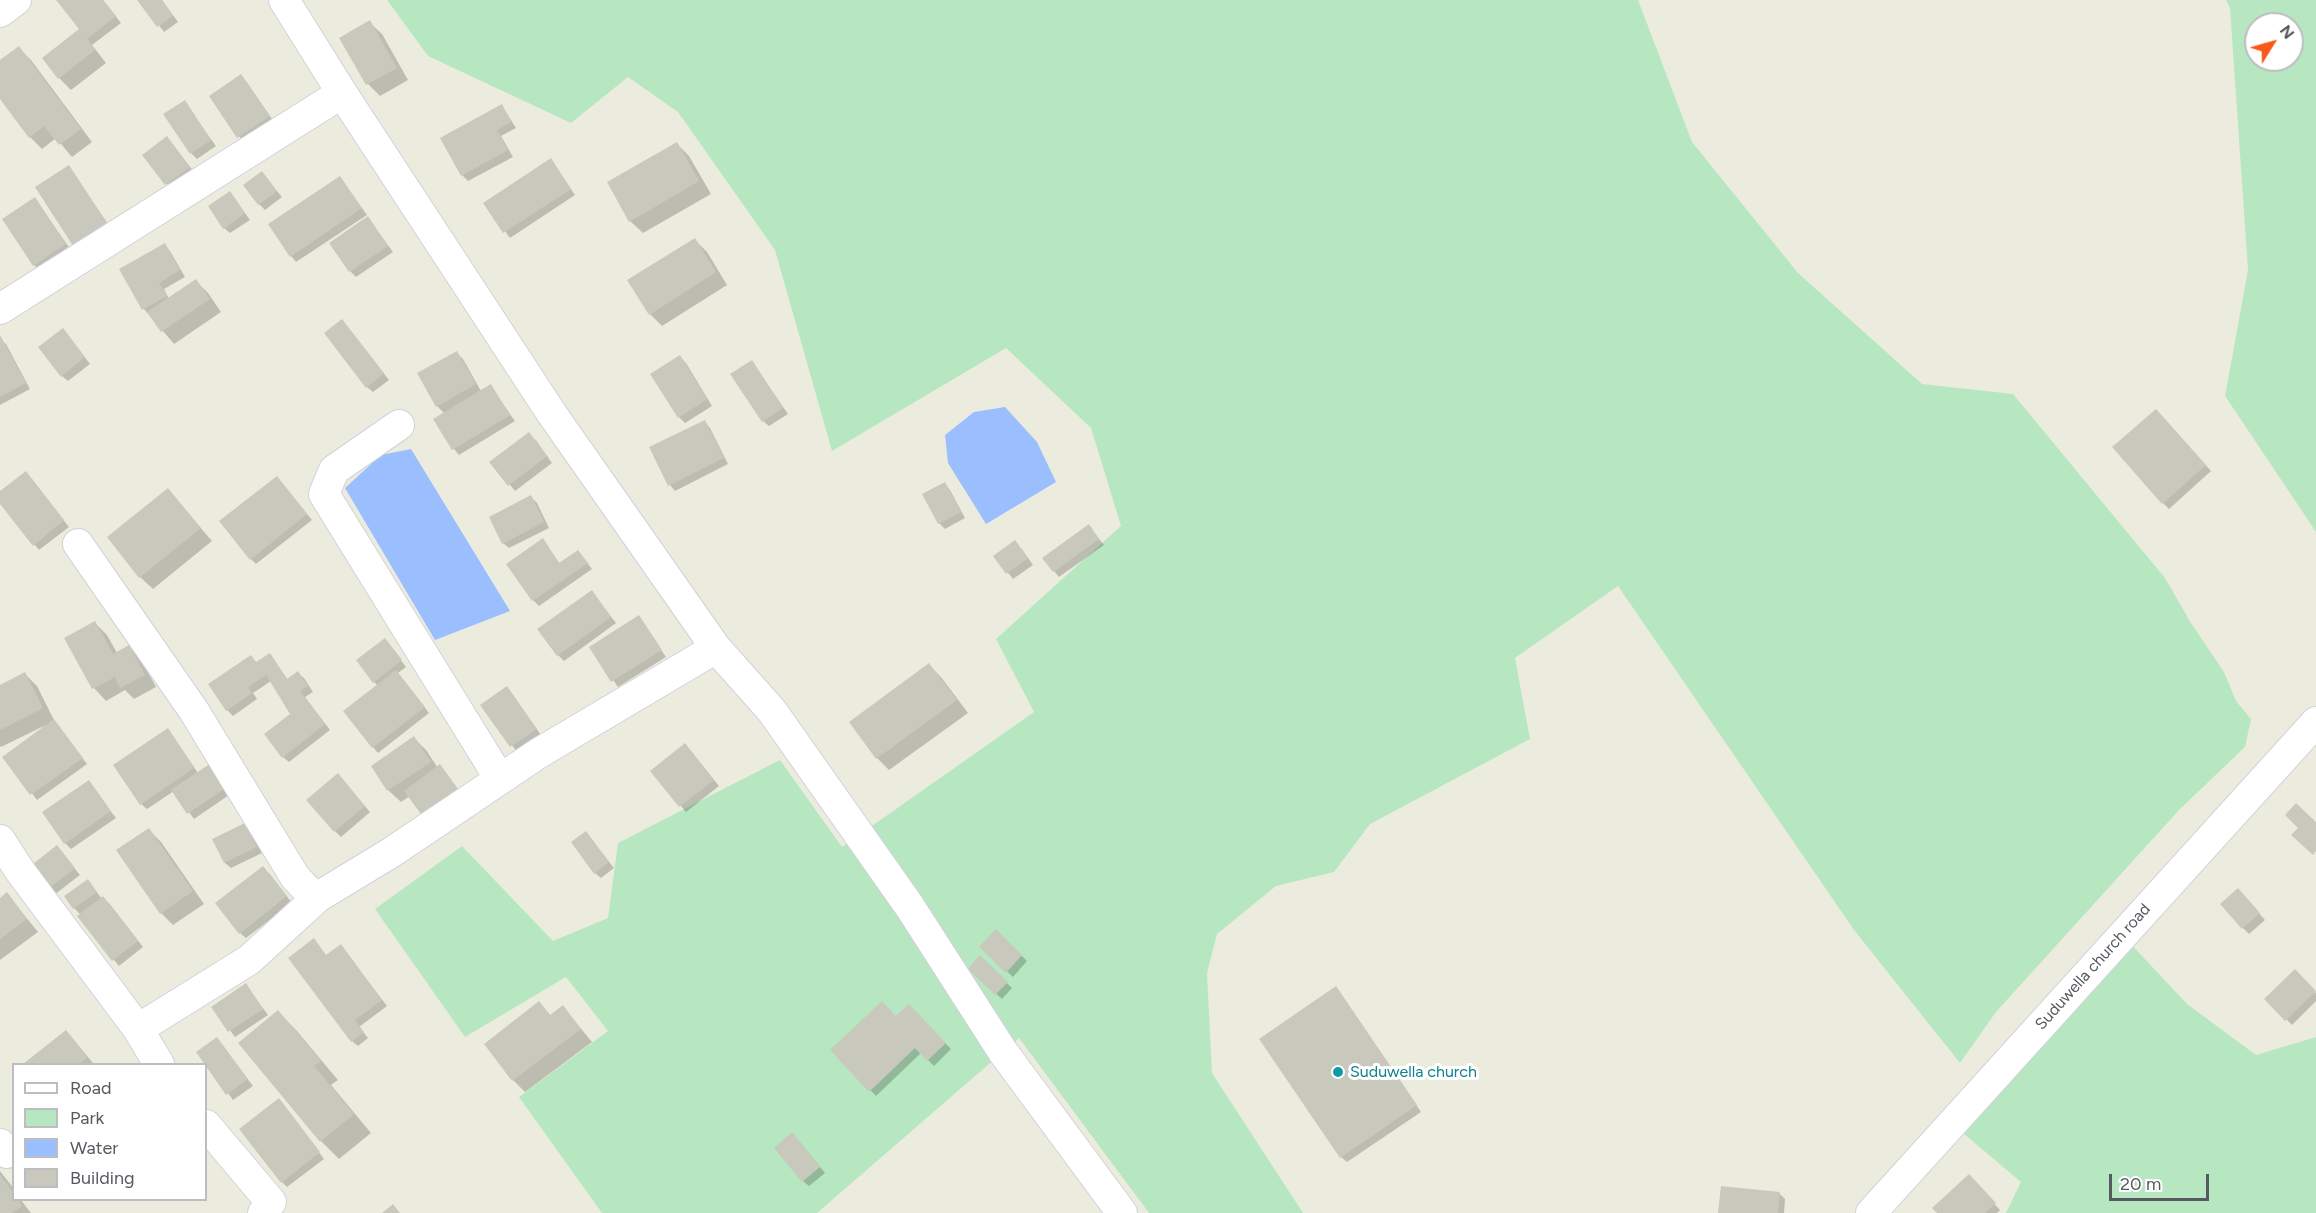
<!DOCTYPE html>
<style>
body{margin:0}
#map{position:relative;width:2316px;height:1213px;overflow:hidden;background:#ececde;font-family:Figtree,sans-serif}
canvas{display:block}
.legend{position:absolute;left:12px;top:1063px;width:195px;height:138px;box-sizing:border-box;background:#fff;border:2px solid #bcbdc0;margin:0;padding:8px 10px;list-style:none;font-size:18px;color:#575961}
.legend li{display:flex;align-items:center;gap:12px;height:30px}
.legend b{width:30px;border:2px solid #bcbdc0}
.north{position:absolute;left:2244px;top:12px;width:60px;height:60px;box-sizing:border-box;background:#fff;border:2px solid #bcbdc0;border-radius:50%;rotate:53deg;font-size:16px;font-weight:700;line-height:24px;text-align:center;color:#575961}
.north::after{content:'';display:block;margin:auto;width:21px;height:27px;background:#f95917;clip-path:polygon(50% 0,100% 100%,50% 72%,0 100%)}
.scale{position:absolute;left:2109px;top:1174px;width:100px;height:27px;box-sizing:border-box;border:3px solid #575961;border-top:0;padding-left:8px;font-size:18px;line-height:21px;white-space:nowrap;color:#575961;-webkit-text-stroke:4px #fff;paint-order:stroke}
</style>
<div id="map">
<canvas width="2316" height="1213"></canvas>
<ul class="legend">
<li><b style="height:8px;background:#fff"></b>Road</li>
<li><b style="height:16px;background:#b7e7c1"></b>Park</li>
<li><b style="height:16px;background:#9bbeff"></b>Water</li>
<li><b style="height:16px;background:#c9c8bd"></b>Building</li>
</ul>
<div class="north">N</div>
<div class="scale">20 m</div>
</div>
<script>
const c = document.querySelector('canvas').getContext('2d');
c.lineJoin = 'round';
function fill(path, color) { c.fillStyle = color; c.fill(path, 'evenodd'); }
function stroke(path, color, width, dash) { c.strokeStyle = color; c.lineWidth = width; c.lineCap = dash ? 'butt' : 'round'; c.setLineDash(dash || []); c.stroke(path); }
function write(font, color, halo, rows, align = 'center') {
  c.font = font + ' Figtree,sans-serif'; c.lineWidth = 6; c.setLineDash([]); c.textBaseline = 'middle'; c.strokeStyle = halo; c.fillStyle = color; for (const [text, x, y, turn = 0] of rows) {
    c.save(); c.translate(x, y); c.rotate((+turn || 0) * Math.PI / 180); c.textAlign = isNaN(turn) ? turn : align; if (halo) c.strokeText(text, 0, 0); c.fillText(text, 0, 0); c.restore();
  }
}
fill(new Path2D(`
 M387 0H1638L1692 142 1798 273 1922 384 2013 394 2165 578 2191 623 2224 672 2236 701 2251 719 2245 747 2179 810 1996 1012 1960 1063 1854 930 1618 586 1515 658 1530 739 1370 824 1334 872 1276 886 1217 934 1207 973 1212 1073 1303 1213H1149L1019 1038 817 1213H602L519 1097 608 1031 566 977 465 1037 375 909 462 846 553 941 608 918 618 843 780 760 842 847 1034 712 996 639 1121 526 1091 428 1006 348 832 451 775 250 678 112 628 77 571 123 428 56Z
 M2226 0H2316V532L2225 396 2248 270 2230 8ZM2256 24H2292V60H2256Z
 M2127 940 2187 1004 2256 1055 2316 1037V1213H2006L2021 1182 1957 1128Z`), '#b7e7c1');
fill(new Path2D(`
 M1005 407 1037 442 1056 482 986 524 948 463 945 435 974 412Z
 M411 449 510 611 435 640 345 488 381 455Z`), '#9bbeff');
fill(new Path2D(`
 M58 0H103L121 23 92 45 106 63 71 90 59 78 85 37Z
 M139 0H162L178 22 164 32Z
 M369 22 382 34 408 80 380 96 368 84 341 39Z
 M19 48 31 60 92 142 72 157 56 138 42 149 30 137 0 96V62Z
 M246 81 274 122 244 143 211 97Z
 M184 102 216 146 197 159 191 153Z
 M502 106 516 128 501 136 513 157 468 181 462 175 442 139Z
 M167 138 195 173 172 190 144 155Z
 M677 144 689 156 711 194 643 233 630 221Z
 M551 160 575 195 510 238 485 204Z
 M68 166 112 230 80 250Z
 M262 173 282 197 265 210 259 204Z
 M340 178 367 215 296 262 291 256Z
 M35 199 71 250 40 270 34 265Z
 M235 199 250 220 230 233 224 228Z
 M368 218 393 252 356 277 350 271Z
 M695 240 707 252 727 285 662 326 650 314Z
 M164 245 170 251 185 277 164 289 169 299 196 281 208 293 221 312 174 344 144 309Z
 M342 321 389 380 373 392 367 387Z
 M68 336 90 364 68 381 62 376Z
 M0 339 6 344 30 389 0 405Z
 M457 353 463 359 481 391 490 386 515 421 459 455 454 449 445 414 437 406Z
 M680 357 686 363 712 406 685 423 679 417Z
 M752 362 788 414 769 426 763 421Z
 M2162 416 2211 471 2169 509 2163 503Z
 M705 422 710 428 728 464 675 491 670 485Z
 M535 439 552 463 515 491 492 463Z
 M31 479 69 527 39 550 0 502V493Z
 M282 483 312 520 256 564 251 559Z
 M945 484 950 490 965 518 945 529 939 523Z
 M168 490 212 541 153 589 140 577Z
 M531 497 537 503 549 528 509 548 503 543Z
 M1089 526 1104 545 1059 577 1054 571Z
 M542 540 560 564 578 551 592 569 539 606 533 600Z
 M1021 548 1033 565 1013 579 995 556Z
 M592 592 616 623 564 661 558 655Z
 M639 617 666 657 618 687 591 648Z
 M95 623 107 635 117 653 129 647 141 659 156 687 134 699 125 690 106 701 94 688 66 639Z
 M390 646 406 667 398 673 429 713 378 753 373 747 378 686 374 682Z
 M270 655 288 680 298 673 304 678 313 692 305 697 330 730 289 762 283 757 292 715 271 681 253 693 257 699 233 716 227 710 251 657 257 663Z
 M929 665 941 677 968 713 889 770 877 758Z
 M25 674 37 686 55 722 87 764 37 800 4 757 46 725 1 747 0 746V686Z
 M507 688 541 735 517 752 482 705Z
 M173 736 198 773 232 793 194 819 174 791 147 809 141 804Z
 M414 738 426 750 438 768 445 772 465 798 410 796 401 802 388 790 373 766Z
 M691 751 719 786 686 812 652 771Z
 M343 781 370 812 341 837 335 831Z
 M88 782 116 818 71 849 65 843Z
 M245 825 250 830 262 853 231 868 225 863 214 840Z
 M149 830 161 842 204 904 173 925 161 913Z
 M586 833 614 868 601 878 595 873Z
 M62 853 80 875 54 895 48 889Z
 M269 873 292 903 246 938 240 933Z
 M88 881 102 899 109 903 143 947 119 966 79 917 81 915 74 908Z
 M7 894 38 932 0 960V900Z
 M2243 895 2265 920 2249 934 2243 928Z
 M996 931 1027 961 1013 977 981 947Z
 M314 940 327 956 341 946 387 1006 359 1027 368 1038 358 1046 352 1041Z
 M980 957 1012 988 1002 999 970 969Z
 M2295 971 2316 993V1001L2292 1025 2266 999Z
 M246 985 268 1015 235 1037 213 1008Z
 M1336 988 1421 1112 1347 1162 1341 1157Z
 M539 1003 551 1016 563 1007 592 1042 525 1092 513 1080Z
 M909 1006 951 1049 934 1066 921 1053 876 1096 832 1050 897 1018Z
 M278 1012 296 1030 338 1080 331 1085 371 1133 339 1159 321 1141Z
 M66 1032 94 1064H26Z
 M217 1039 253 1086 233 1100 198 1053Z
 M284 1106 324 1159 287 1187 282 1182Z
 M798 1140 825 1173 809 1186 803 1181Z
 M0 1171 14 1189V1200H21L31 1213H0Z
 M1969 1176 2000 1210 1997 1213H1939Z
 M1780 1194 1785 1199 1784 1213H1720Z`), '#0003');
fill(new Path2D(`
 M56 0H103L116 16 87 39 95 50 58 79 42 58 79 29Z
 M137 0H162L173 16 157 27Z
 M370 20 397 68 366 85 339 38Z
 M19 46 81 129 59 145 44 126 29 138 0 99V60Z
 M241 74 270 116 237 138 209 96Z
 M185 100 211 140 190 154 163 114Z
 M502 104 511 122 497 130 508 150 461 176 440 138Z
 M167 136 190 167 165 185 142 155Z
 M677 142 699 181 629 222 607 182Z
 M551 158 571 189 503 233 483 203Z
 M69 165 107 223 73 246 35 187Z
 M262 171 277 191 258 205 243 185Z
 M340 176 362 208 290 257 268 224Z
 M230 191 245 213 223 229 208 206Z
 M35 197 66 244 33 266 2 219Z
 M368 216 388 246 349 272 329 243Z
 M695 238 716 272 649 315 627 280Z
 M165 243 180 270 159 283 167 296 142 310 119 269Z
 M196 279 210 299 161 332 147 312Z
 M342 319 384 373 366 388 324 333Z
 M63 328 85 357 61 377 38 347Z
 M0 335 26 383 0 397Z
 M457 351 476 384 436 407 417 373Z
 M680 355 707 399 678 418 650 374Z
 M752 360 783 408 762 422 730 374Z
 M491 384 510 415 452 450 433 419Z
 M2156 409 2206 465 2162 504 2112 447Z
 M705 420 724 458 668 486 649 447Z
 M529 432 547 456 508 486 489 462Z
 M26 471 64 520 33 546 0 504V491Z
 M277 476 307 514 250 560 219 521Z
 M945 482 961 512 938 524 922 494Z
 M168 488 201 528 139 578 107 537Z
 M531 495 544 522 502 544 489 517Z
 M1089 524 1099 539 1053 572 1042 558Z
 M543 538 559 563 578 550 588 563 532 601 506 564Z
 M1015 540 1028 558 1006 574 993 556Z
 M592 590 611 617 557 656 537 629Z
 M639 615 662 650 611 682 589 647Z
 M95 621 113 654 129 645 145 675 120 688 115 677 92 689 64 638Z
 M385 638 402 660 373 683 356 660Z
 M270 653 287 679 298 671 308 686 300 691 325 724 282 758 264 734 290 714 266 675 248 687 252 693 226 711 208 684 251 655 256 662Z
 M929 663 957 700 876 759 849 722Z
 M396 670 425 707 372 748 343 711Z
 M25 672 43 708 0 730V685Z
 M507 686 537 729 510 747 480 705Z
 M54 719 83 758 30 795 2 757Z
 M168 728 194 768 140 805 113 765Z
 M414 736 431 762 387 791 371 766Z
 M685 743 714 780 679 807 650 771Z
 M211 763 227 787 187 814 171 790Z
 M440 764 460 792 424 818 404 791Z
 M338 773 365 806 334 832 306 800Z
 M89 780 111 811 64 844 42 812Z
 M2296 803 2316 822V851L2313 855 2291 835 2298 828 2285 815Z
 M245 823 257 847 224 863 212 839Z
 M149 828 193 891 160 914 116 850Z
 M586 831 609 862 594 874 571 842Z
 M57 845 75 868 47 890 29 867Z
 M263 866 287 896 239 934 215 903Z
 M88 879 97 892 73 909 64 896Z
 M2238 888 2260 913 2242 929 2220 904Z
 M7 892 27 919 0 939V898Z
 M103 896 138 941 112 961 77 916Z
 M996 929 1022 955 1006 973 979 947Z
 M314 938 326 955 341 944 382 1000 355 1020 364 1032 351 1042 288 958Z
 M980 955 1008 982 995 995 968 969Z
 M2295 969 2316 991 2285 1021 2264 999Z
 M246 983 263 1009 228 1032 211 1007Z
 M1336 986 1417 1105 1340 1158 1259 1039Z
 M539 1001 550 1015 563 1005 581 1029 512 1081 484 1044Z
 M882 1001 896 1016 909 1004 946 1043 927 1061 915 1048 869 1092 830 1050Z
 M278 1010 321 1061 314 1066 354 1114 320 1142 238 1043Z
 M66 1030 88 1057 79 1064H23Z
 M217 1037 248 1079 226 1095 196 1052Z
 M279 1098 320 1152 281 1183 239 1129Z
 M792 1132 820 1167 802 1182 774 1148Z
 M1969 1174 1996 1203 1985 1213H1937L1932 1208Z
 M0 1175 14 1194V1200H18L22 1206 12 1213H0Z
 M1721 1186 1780 1192 1778 1213H1718Z
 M393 1204 400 1213H382Z`), '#c9c8bd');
const street = new Path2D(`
 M284 0 342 93 552 414 716 648 772 711 910 907 1003 1052 1122 1213
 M0 12 16 0
 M0 309 342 93
 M399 425 334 470 324 494 500 779
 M78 544 194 711 295 877 310 893 318 897 392 852 539 753 716 648
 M0 840 20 871 138 1029
 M159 1064 138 1029 249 960 318 897
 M206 1125 271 1202 263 1213
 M0 1144 7 1153
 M1871 1213 2316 722`);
stroke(street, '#d1d2da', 32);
stroke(street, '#fff', 30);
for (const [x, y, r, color] of [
 [1338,1072,6,"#0f9aa8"]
]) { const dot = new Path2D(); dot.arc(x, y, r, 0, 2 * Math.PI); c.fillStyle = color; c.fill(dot); stroke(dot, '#fff', 2); }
write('16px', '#575961', '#fff', [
 ["Suduwella church road",2093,967,-48]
]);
write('16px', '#0d838f', '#fff', [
 ["Suduwella church",1350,1072]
], 'left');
</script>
